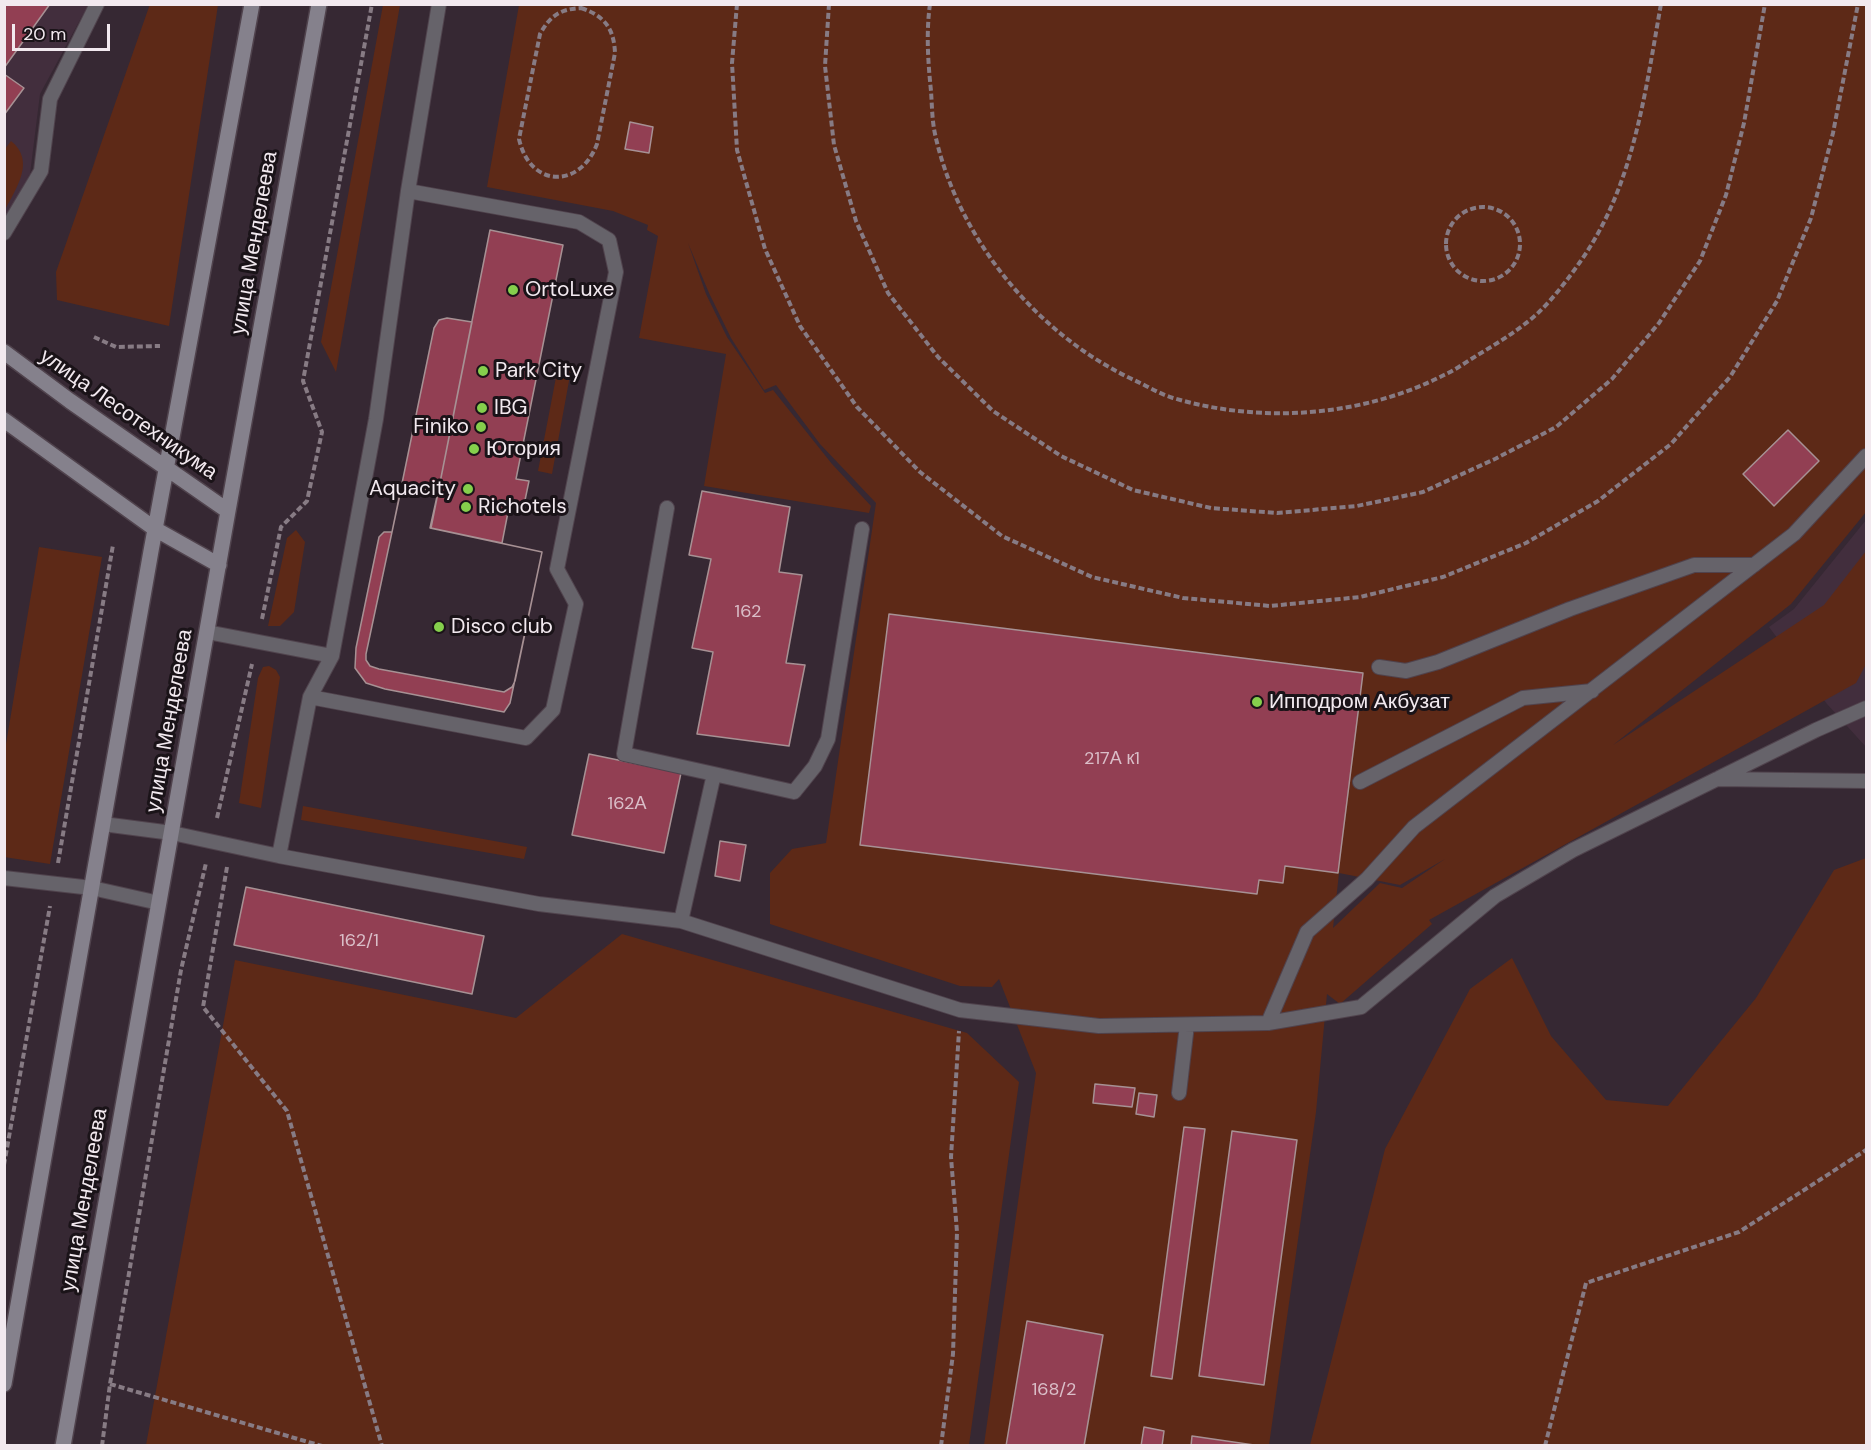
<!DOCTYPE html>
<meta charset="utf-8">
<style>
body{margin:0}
#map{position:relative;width:1871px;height:1450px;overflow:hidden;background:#362833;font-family:"DM Sans",sans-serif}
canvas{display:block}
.frame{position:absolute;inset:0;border:6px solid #f2e9ef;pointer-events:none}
.scale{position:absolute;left:12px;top:24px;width:98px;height:27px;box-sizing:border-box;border:3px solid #f2e9ef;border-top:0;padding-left:8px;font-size:18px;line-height:21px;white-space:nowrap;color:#f2e9ef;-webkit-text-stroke:4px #1a1318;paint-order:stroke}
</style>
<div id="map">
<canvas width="1871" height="1450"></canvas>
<div class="frame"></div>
<div class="scale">20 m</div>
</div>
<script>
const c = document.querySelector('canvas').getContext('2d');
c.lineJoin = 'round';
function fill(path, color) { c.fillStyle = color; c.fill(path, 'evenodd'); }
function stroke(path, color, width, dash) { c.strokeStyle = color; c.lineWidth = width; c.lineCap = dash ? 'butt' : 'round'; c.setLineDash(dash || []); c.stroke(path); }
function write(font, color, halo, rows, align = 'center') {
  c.font = font + ' "DM Sans",sans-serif'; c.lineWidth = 6; c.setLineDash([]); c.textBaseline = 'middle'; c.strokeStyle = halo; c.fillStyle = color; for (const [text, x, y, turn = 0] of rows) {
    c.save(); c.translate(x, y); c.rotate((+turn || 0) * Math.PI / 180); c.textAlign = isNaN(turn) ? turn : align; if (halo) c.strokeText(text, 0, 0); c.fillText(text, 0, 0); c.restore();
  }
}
fill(new Path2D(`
 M5 5H88L40 94 30 174 5 218Z
 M1866 520V747L1827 704 1769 627 1794 609Z`), '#422e3d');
fill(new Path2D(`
 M150 4 218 5 169 326 57 300 56 272Z
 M383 5H400L336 372 321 342Z
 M519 5H1866V512L1791 604 1613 745 1824 605 1866 551V664L1856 683 1429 920 1432 924 1340 1004 1327 994 1316 1112 1269 1445H984L1036 1073 999 979 992 987 960 986 770 924V873L792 849 826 843 876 503 820 444 776 385 764 390 731 338 709 293 688 243 706 294 727 337 765 393 773 390 832 464 871 506 869 513 704 486 726 354 639 338 658 236 647 230 648 225 613 211 487 187ZM1445 859 1402 888 1380 883 1333 928 1339 873 1400 885Z
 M11 141C36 161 16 188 5 210V149Z
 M558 367 571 370 552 474 538 471Z
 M296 530 305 542 294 612 280 626H268L287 538Z
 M39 547 102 557 50 864 4 857 5 750Z
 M269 666 276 670 280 677 261 808 239 803 258 678 263 667Z
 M303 806 527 847 524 859 301 820Z
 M1866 858V1445H1310L1385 1149 1470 989 1512 958 1551 1036 1606 1100 1668 1106 1756 998 1834 870Z
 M622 934 967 1033 1019 1082 969 1445H146L235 960 516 1018Z`), '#5d2917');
const building = new Path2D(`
 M4 4H50L4 68Z
 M4 74 24 88 4 115Z
 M630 122 653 127 649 153 625 149Z
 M490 230 563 245 516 479 529 481 524 505 510 502 502 543 431 528Z
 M447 318 472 322 431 528 542 552 510 703 504 712 385 689 366 683 355 668 356 648 379 537 384 532H392L434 328 439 320Z
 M1788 430 1819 461 1774 506 1743 474Z
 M402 485 438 492 430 528 542 552 515 681 512 687 504 692 379 669 370 666 366 660V654Z
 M702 491 790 507 779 572 802 575 786 663 805 665 789 746 697 734 713 652 692 648 711 559 689 555Z
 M889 614 1363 673 1338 873 1285 866 1283 883 1259 880 1257 894 860 845Z
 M589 754 681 773 664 853 572 835Z
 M720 841 746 845 740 881 715 876Z
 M246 887 484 936 472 994 234 945Z
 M1095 1084 1135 1088 1132 1107 1093 1103Z
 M1139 1093 1157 1095 1154 1117 1136 1114Z
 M1184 1127 1205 1129 1172 1379 1151 1376Z
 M1232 1131 1297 1140 1264 1385 1199 1376Z
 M1027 1321 1103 1335 1084 1446H1006Z
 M1144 1427 1164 1431 1162 1446H1141Z
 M1192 1436 1254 1445V1446H1191Z`);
fill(building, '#923f53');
stroke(building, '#a79194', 1.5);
const service = new Path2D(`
 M4 233 41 171 50 99 97 4
 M667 508 624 754 714 774 681 921
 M207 632 332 656
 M1379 667 1406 671 1438 662 1570 609 1694 565H1754
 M310 697 526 738 553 710 576 604 557 569 616 272 609 240 579 222 408 191
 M714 774 794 792 815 766 828 739 862 529
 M1719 778 1816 730 1866 708
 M1360 782 1523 698 1592 691
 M103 824 172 833 279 856 539 904 681 921 960 1010 1099 1026 1268 1023 1361 1007 1495 896 1573 850 1717 779 1866 781
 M279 856 310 697 332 656 376 419 408 191 439 4
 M4 878 92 888 159 903
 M1268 1023 1307 932 1367 879 1414 827 1794 534 1866 456
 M1179 1093 1187 1025`);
const secondary = new Path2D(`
 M4 352 70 401 228 511
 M4 420 155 529 219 565
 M4 1384 151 551 252 4
 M63 1446 228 511 319 4`);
stroke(service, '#50434d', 16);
stroke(secondary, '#50434d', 18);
stroke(new Path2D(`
 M737 4 732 63 737 150 765 249 800 326 857 407 920 472 1002 536 1092 577 1183 598 1270 606 1360 597 1443 577 1526 543 1598 501 1671 444 1730 377 1777 301 1811 218 1833 133 1858 4
 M829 4 825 66 834 145 856 221 888 293 938 357 993 411 1061 456 1133 490 1211 508 1277 513 1357 506 1423 492 1495 459 1556 427 1612 379 1659 323 1700 261 1726 195 1744 123 1765 4
 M930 4C926 33 928 62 931 91 932 105 932 120 935 134 958 239 1037 335 1134 380 1147 386 1160 394 1173 398 1261 424 1362 417 1444 375 1457 369 1469 360 1481 353 1501 341 1520 329 1537 314 1553 299 1568 279 1580 262 1634 186 1645 93 1661 4
 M581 8C605 16 614 29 615 53L597 144C580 189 530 188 519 139L540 34C550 16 560 9 581 8Z
 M1446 244a37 37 0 1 1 74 0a37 37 0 1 1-74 0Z
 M94 337 116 347 160 346
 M262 619 281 527 307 501 322 432 303 381 372 4
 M217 818 252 664
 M58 863 113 545
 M227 867 203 1007 287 1111 382 1446
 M4 1165 50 906
 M110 1384 322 1446
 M102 1446 110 1384 181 970 206 863
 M941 1446 953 1354 957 1232 951 1157 959 1031
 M1545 1446 1586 1283 1739 1232 1866 1150`), '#877b84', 4, [6, 3]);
stroke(service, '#66636a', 14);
stroke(secondary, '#85818c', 15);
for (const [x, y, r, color] of [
 [513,290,6,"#85cf4c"],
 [483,371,6,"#85cf4c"],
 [482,408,6,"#85cf4c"],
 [481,427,6,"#85cf4c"],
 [474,449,6,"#85cf4c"],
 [468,489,6,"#85cf4c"],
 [466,507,6,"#85cf4c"],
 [439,627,6,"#85cf4c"],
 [1257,702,6,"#85cf4c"]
]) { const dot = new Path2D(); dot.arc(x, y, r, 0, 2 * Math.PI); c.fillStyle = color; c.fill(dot); stroke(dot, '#1a1318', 2); }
write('18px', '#dabec8', null, [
 ["162",748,612],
 ["217А к1",1112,759],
 ["162А",627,804],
 ["162/1",359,941],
 ["168/2",1054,1390]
]);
write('21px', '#f2e9ef', '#1a1318', [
 ["улица Менделеева",255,243,-80],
 ["улица Лесотехникума",128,415,35],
 ["улица Менделеева",170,721,-80],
 ["улица Менделеева",85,1200,-80]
]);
write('21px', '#f2e9ef', '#1a1318', [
 ["OrtoLuxe",525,290],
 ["Park City",495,371],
 ["IBG",494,408],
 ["Finiko",469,427,"right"],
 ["Югория",486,449],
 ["Aquacity",456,489,"right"],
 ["Richotels",478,507],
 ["Disco club",451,627],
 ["Ипподром Акбузат",1269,702]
], 'left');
</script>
